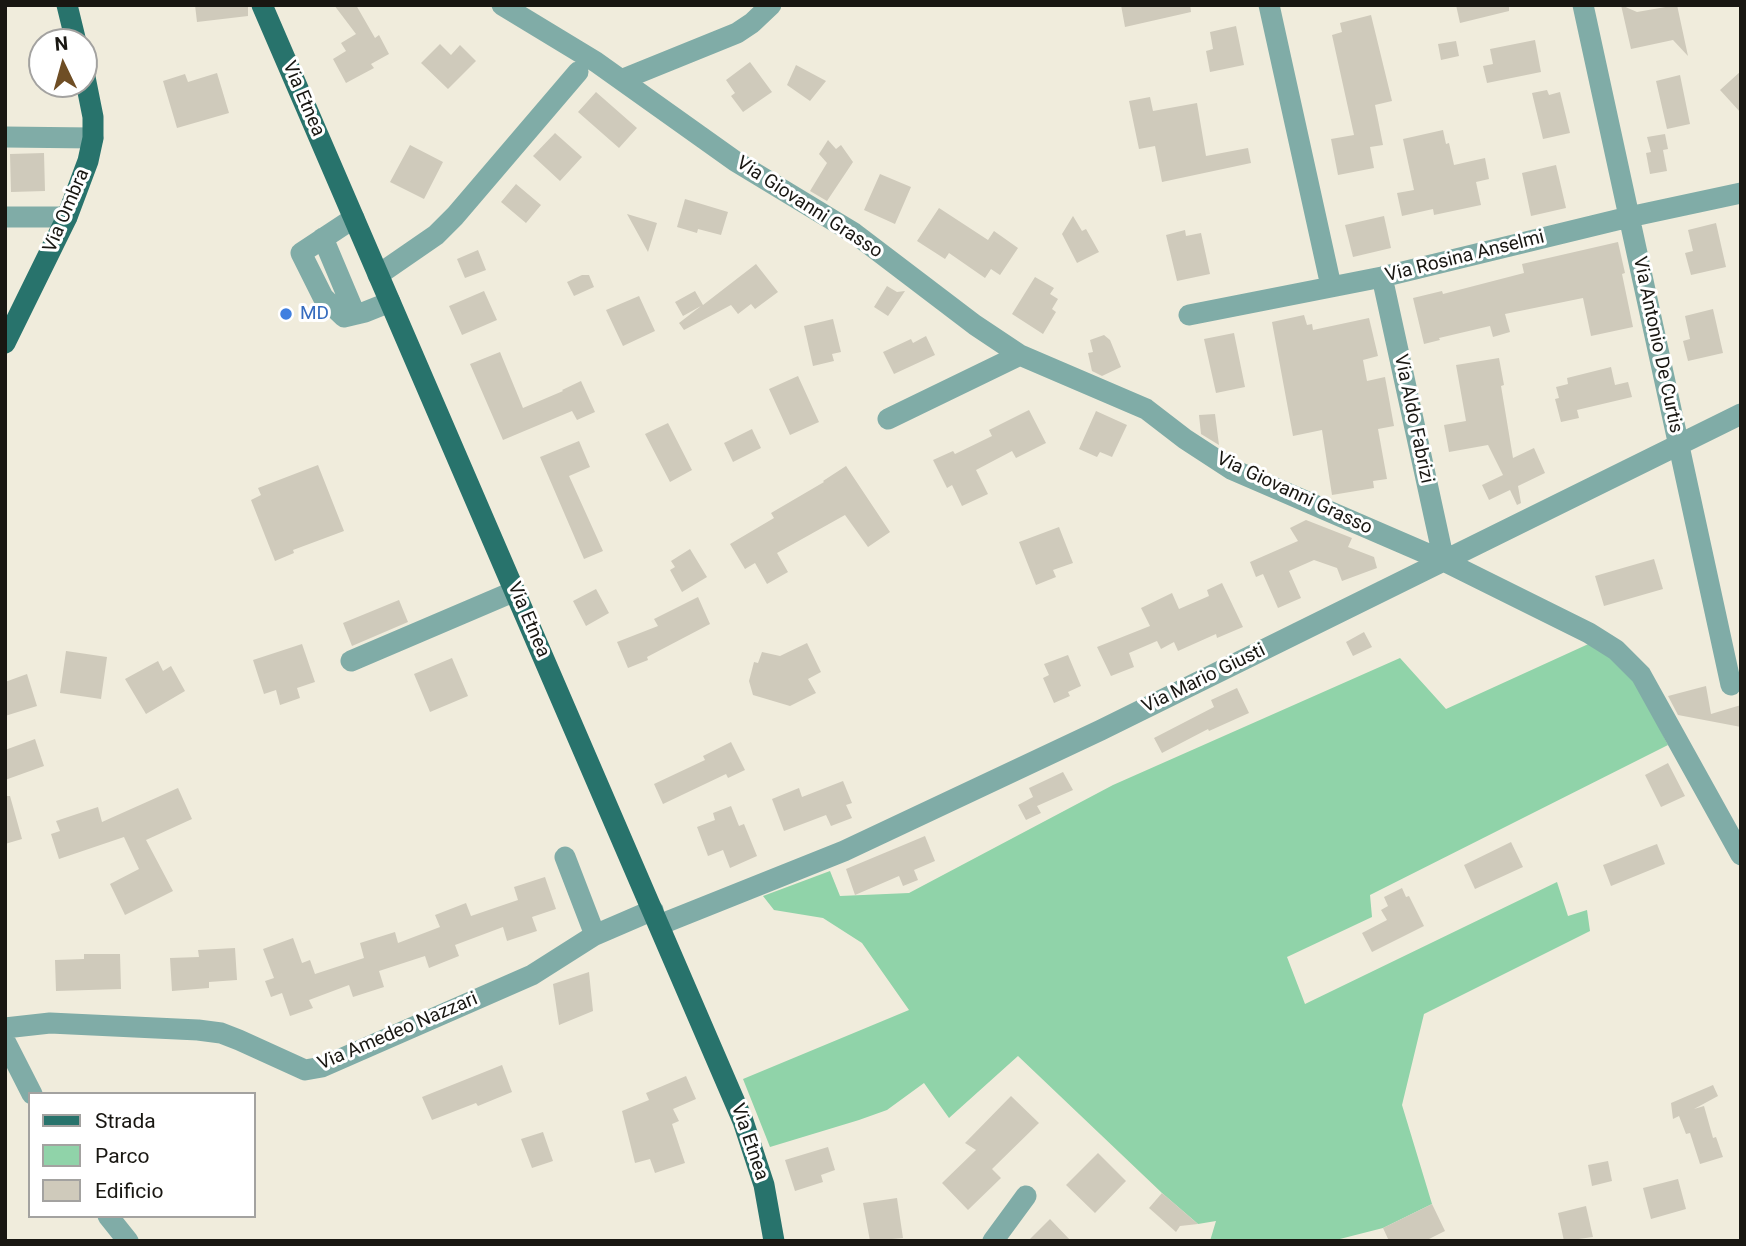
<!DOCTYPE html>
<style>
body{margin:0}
#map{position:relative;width:1746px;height:1246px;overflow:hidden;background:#f0ecdc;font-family:Roboto,sans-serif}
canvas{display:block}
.frame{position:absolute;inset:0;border:7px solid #191712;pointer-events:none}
.legend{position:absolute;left:28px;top:1092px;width:228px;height:126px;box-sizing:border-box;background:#fff;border:2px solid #a3a2a0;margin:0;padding:9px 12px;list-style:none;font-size:21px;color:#191712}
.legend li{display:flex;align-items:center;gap:14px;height:35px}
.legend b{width:35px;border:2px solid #a3a2a0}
.north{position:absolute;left:28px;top:28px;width:70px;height:70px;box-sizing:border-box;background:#fff;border:2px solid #a3a2a0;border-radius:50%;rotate:355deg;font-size:19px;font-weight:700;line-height:28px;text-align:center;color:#191712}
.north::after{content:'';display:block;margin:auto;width:24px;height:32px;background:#6f4e25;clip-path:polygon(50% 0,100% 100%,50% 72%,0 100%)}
</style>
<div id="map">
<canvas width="1746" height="1246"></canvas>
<div class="frame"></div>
<ul class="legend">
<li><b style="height:9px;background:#28736c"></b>Strada</li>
<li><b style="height:19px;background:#90d3a9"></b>Parco</li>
<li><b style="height:19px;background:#cfcabb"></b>Edificio</li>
</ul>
<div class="north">N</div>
</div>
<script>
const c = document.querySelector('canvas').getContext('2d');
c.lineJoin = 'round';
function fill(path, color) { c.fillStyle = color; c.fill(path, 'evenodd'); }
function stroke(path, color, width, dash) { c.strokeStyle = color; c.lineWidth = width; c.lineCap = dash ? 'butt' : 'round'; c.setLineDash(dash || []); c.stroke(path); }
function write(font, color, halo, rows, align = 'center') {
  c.font = font + ' Roboto,sans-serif'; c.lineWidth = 6; c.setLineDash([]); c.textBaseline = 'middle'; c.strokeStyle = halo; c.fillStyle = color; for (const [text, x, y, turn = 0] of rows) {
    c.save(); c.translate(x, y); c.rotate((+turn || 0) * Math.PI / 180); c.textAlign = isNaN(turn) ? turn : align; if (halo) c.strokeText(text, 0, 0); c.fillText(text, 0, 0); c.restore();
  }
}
fill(new Path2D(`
 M1595 641 1631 672 1668 745 1370 895 1372 917 1287 957 1305 1004 1557 882 1568 916 1587 910 1590 931 1424 1014 1402 1105 1432 1204 1383 1228 1332 1241H1210L1216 1221 1198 1224 1162 1193 1018 1056 949 1118 924 1083 887 1110 859 1120 770 1147 743 1079 909 1010 862 943 823 918 774 910 763 896 830 871 840 896 909 893 1113 785 1400 658 1446 709Z`), '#90d3a9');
fill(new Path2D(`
 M195 5H248V16L197 22Z
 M334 5H356L375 38 379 35 389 54 371 64 374 68 346 83 333 59 346 51 341 43 356 34Z
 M1121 5H1190L1191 12 1125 27Z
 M1456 5H1509V11L1460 23Z
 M1621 5 1637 12 1677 5 1688 56 1673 40 1631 49Z
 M1371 15 1392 101 1375 105 1383 145 1370 147 1374 168 1338 175 1331 139 1354 135 1332 35 1342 32 1340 23Z
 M1236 26 1244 65 1210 72 1206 51 1213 49 1210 32Z
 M1535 40 1541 72 1487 83 1483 66 1493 64 1490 49Z
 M1456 41 1459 56 1441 60 1438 44Z
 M440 44 451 55 460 45 476 61 448 89 421 63Z
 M750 62 772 92 743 112 731 96 735 93 726 80Z
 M796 65 826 81 810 101 787 85Z
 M1741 71V113L1720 90Z
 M217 73 229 113 177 128 163 81 185 74 188 82Z
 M1680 75 1690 124 1667 129 1656 81Z
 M1547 90 1549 95 1560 92 1570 133 1543 139 1532 93Z
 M596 92 637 128 619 148 578 112Z
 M1150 97 1153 111 1197 103 1206 156 1248 148 1251 163 1162 182 1155 146 1139 149 1129 101Z
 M1443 130 1446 144 1449 143 1454 165 1485 158 1489 179 1476 182 1481 205 1434 215 1433 209 1402 216 1397 193 1414 190 1403 139Z
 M555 133 582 157 560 181 533 156Z
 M1665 134 1668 149 1663 150 1667 171 1650 174 1646 153 1651 152 1647 137Z
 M828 140 836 149 841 145 853 162 827 201 810 191 827 163 819 154Z
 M410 145 443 162 424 199 390 182Z
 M44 153 45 191 11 192 10 154Z
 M1556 165 1566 208 1531 216 1522 173Z
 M880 174 911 187 895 224 864 210Z
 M516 184 541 205 526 223 501 202Z
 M685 199 728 212 721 235 698 229 697 233 677 227Z
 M939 208 988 240 994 231 1018 248 1000 275 991 269 985 278 949 253 945 259 917 241Z
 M627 214 657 223 648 252Z
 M1073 216 1082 231 1086 229 1099 252 1077 263 1062 234Z
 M1384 216 1391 248 1353 257 1345 225Z
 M1716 223 1726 267 1691 275 1685 253 1693 251 1688 230Z
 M1185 230 1186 236 1201 233 1210 274 1177 281 1166 235Z
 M1618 242 1625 273 1622 274 1633 327 1591 336 1583 298 1505 314 1510 332 1493 337 1490 326 1439 338 1440 340 1424 344 1413 298 1442 291 1443 294 1524 273 1522 264Z
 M478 250 486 270 465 278 457 259Z
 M756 264 778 292 755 309 751 304 738 314 731 305 684 330 679 323 701 306 683 316 675 302 695 291 703 305Z
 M582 275H589L594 287 574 296 567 282Z
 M1035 277 1054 288 1050 294 1058 299 1052 309 1056 312 1043 334 1012 314Z
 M887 286 897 292 905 291 888 316 874 307Z
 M484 291 497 320 462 335 449 306Z
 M639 296 655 331 623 346 606 310Z
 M1713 309 1723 353 1688 361 1683 341 1690 339 1685 316Z
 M1304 315 1307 325 1312 324 1313 330 1369 318 1378 356 1363 360 1367 381 1385 377 1394 426 1378 429 1387 479 1373 481 1374 488 1332 495 1322 430 1293 436 1272 322Z
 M833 319 841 352 832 354 834 361 813 366 804 326Z
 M1234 333 1245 387 1216 393 1204 339Z
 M1104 335 1110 340 1121 367 1102 376 1092 371 1088 353 1093 352 1090 340Z
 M926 336 935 355 894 374 883 352 911 339 913 343Z
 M500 352 523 408 563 391 562 390 581 381 595 412 577 420 572 411 503 440 470 364Z
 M1499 358 1504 385 1501 386 1513 458 1534 448 1545 473 1518 486 1521 503 1517 505 1510 490 1489 500 1482 485 1503 475 1488 445 1449 452 1444 425 1466 421 1456 365Z
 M1611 367 1615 385 1628 382 1632 397 1577 410 1579 418 1561 422 1555 399 1559 398 1556 387 1568 384 1567 378Z
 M798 376 819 422 790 435 769 389Z
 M1029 410 1046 443 1016 458 1012 451 976 470 988 494 962 506 952 485 947 488 933 460 953 451 955 454 992 436 989 430Z
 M1096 411 1127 425 1112 457 1100 452 1097 457 1079 449Z
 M1215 414 1219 445 1201 434 1199 415Z
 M668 423 692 470 670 482 645 434Z
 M752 429 761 448 733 462 724 443Z
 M579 441 590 467 569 476 603 551 584 559 540 457Z
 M318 465 344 531 293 550 294 553 275 561 251 500 261 495 258 488Z
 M846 466 890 532 868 547 845 515 777 553 788 572 767 584 755 563 745 569 730 544 774 518 771 513 824 482 823 481Z
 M1306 520 1352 538 1348 547 1374 557 1377 568 1342 581 1337 568 1314 560 1289 571 1301 598 1278 608 1263 574 1256 577 1250 562 1298 541 1290 528Z
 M1059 527 1073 563 1053 570 1056 577 1036 585 1019 542Z
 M690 549 707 577 682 592 670 570 675 567 671 561Z
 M1654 559 1663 589 1604 606 1595 576Z
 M1222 583 1243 627 1217 638 1216 634 1178 651 1174 642 1161 649 1157 641 1129 653 1134 667 1111 676 1097 647 1150 626 1141 608 1172 593 1179 609 1209 596 1207 590Z
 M596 589 609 613 586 626 573 601Z
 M698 597 710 624 647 657 648 660 628 668 617 642 658 626 654 619Z
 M399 600 408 622 352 646 343 623Z
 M1364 632 1372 647 1353 656 1346 642Z
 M807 643 821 672 808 679 816 693 790 706 753 695 749 681 754 662 758 663 762 652 780 656Z
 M302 644 315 682 297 688 300 698 280 705 276 690 264 694 253 660Z
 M66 651 107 657 101 699 60 693Z
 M1068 655 1081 686 1068 692 1070 696 1054 703 1043 678 1049 675 1044 664Z
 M452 658 468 696 430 712 414 674Z
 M158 661 163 671 171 666 185 691 146 714 125 679Z
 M27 674 37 706 5 716V682Z
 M1706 686 1711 714 1741 705V727L1678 715 1668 696Z
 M1237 688 1249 713 1209 731 1208 729 1162 753 1154 738 1214 707 1211 700Z
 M35 739 44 766 5 780V750Z
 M731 742 745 770 728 778 726 774 663 804 654 784 705 760 703 756Z
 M1668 763 1685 796 1661 807 1645 775Z
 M1063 772 1073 790 1037 806 1041 813 1026 820 1018 805 1033 797 1029 788Z
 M843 781 852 803 846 805 852 818 831 826 826 815 784 831 772 799 799 788 802 797Z
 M178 788 192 819 146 840 173 891 125 915 110 884 139 869 124 837 59 859 51 834 60 831 56 821 98 807 102 822Z
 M5 796H10L22 839 5 844Z
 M731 806 739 826 744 824 757 856 730 868 723 850 708 856 697 827 715 820 713 813Z
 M925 836 935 861 914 870 918 880 903 886 899 876 855 895 846 869Z
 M1511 842 1523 867 1475 889 1464 865Z
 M1657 844 1665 864 1611 886 1603 865Z
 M545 877 556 909 532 917 537 931 507 941 503 927 455 945 459 956 429 968 425 956 379 971 384 987 353 997 349 985 309 1000 313 1008 290 1016 282 993 271 997 265 981 274 978 263 949 293 938 302 963 310 960 315 974 364 958 360 943 395 932 398 943 440 927 435 915 466 903 471 916 518 900 514 887Z
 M1402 888 1406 897 1409 896 1424 926 1372 952 1362 933 1387 920 1381 910 1388 906 1384 897Z
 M235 948 237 980 209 982V988L172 991 170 958 199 957 198 950Z
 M84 954H120L121 989 56 991 55 960 84 959Z
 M589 972 593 1011 559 1025 553 984Z
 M502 1065 512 1092 478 1106 476 1103 432 1120 422 1097Z
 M686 1076 696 1099 673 1109 679 1121 672 1124 685 1163 655 1173 650 1159 635 1163 622 1111 649 1100 646 1093Z
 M1713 1085 1718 1096 1694 1109 1704 1106 1713 1138 1716 1137 1723 1157 1700 1164 1690 1133 1686 1134 1679 1116 1673 1119 1671 1103Z
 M1011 1096 1039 1123 992 1169 1001 1178 968 1210 942 1183 976 1150 965 1143Z
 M543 1132 553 1161 532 1168 521 1139Z
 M828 1147 835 1170 821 1175 823 1182 795 1191 785 1160Z
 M1098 1153 1126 1181 1095 1213 1066 1185Z
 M1608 1161 1612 1181 1592 1186 1588 1165Z
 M1678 1179 1686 1209 1651 1219 1643 1188Z
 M1162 1193 1198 1224 1180 1226 1176 1232 1149 1208Z
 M897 1198 903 1238 870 1241 863 1203Z
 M1432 1204 1445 1231 1425 1241H1389L1383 1228Z
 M1586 1206 1593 1237 1564 1241 1558 1213Z
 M1050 1219 1071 1241H1028Z`), '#cfcabb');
stroke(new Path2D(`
 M502 5 596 62 735 161 854 233 975 325 1020 355 1146 409 1185 439 1231 469 1444 561 1589 633 1616 650 1641 675 1741 855
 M1269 5 1331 286
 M1583 5 1731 685
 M621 80 737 33 752 23 771 5
 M5 137 93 138
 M5 217H67
 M354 218 301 253 323 297 344 317 365 312 390 302
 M323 238 355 314
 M378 275 436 235 455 216 578 72
 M1382 277 1444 561
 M1189 315 1382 277 1629 217 1741 193
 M888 419 1020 355
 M351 661 515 591
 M565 857 595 935
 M659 925 844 851 1101 730 1741 414
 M5 1028 50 1023 198 1030 221 1033 239 1040 305 1070 322 1067 532 975 595 935 653 910
 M5 1041 32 1094
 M108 1216 128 1241
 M993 1241 1026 1196`), '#80aca7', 21);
stroke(new Path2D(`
 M67 5 76 42
 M262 5 743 1121 764 1185 774 1241
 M5 343 67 217 88 161 93 138V117L84 72`), '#28736c', 21);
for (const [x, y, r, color] of [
 [286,314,7,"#3f7fe0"]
]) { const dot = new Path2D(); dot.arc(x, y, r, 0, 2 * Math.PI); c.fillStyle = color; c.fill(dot); stroke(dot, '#fff', 2.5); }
write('19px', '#191712', '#fff', [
 ["Via Etnea",303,99,67],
 ["Via Giovanni Grasso",809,208,33],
 ["Via Ombra",67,211,-67],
 ["Via Rosina Anselmi",1465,257,-14],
 ["Via Antonio De Curtis",1657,345,78],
 ["Via Aldo Fabrizi",1413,419,78],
 ["Via Giovanni Grasso",1294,494,25],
 ["Via Etnea",528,620,67],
 ["Via Mario Giusti",1204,679,-26],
 ["Via Amedeo Nazzari",398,1032,-23],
 ["Via Etnea",749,1142,71]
]);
write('19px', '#366cbe', '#fff', [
 ["MD",300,314]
], 'left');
</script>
